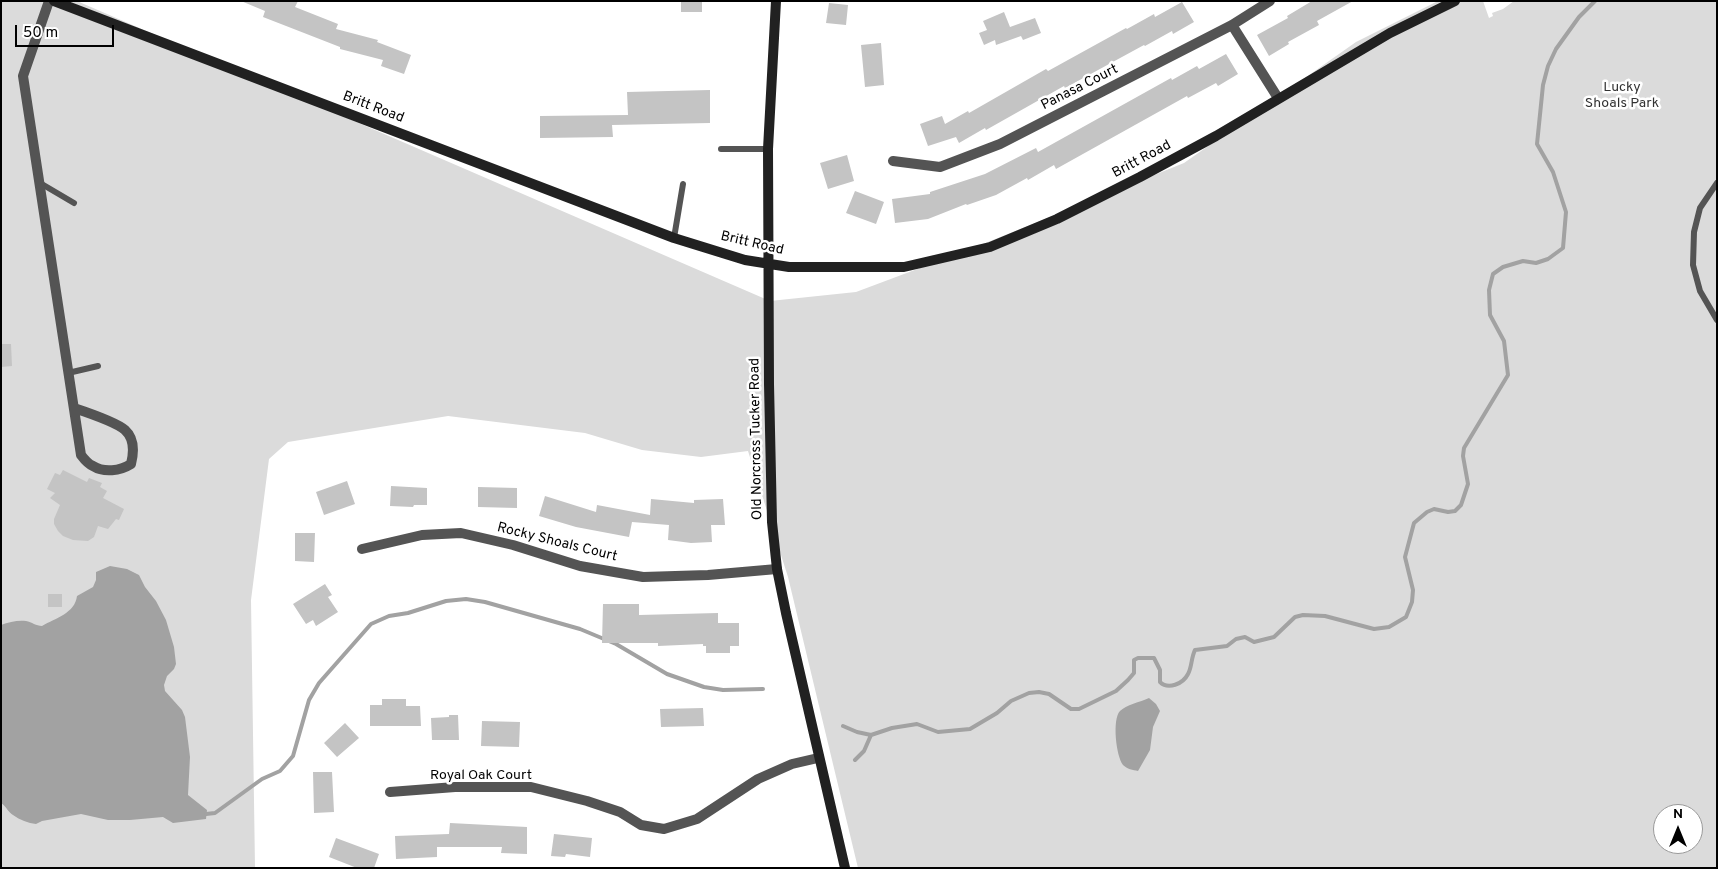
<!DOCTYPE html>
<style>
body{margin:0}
#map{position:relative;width:1718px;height:869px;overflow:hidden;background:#fff;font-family:Overpass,sans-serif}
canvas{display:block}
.frame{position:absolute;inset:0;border:2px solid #000;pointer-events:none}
.north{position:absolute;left:1653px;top:804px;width:50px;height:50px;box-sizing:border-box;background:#fff;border:1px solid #999;border-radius:50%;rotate:0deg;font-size:14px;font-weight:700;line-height:20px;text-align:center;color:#000}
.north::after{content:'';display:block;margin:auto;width:18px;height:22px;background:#000;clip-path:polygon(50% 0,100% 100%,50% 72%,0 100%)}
.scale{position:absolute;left:15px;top:25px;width:99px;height:22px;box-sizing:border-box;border:2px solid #000;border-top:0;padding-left:6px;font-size:15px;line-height:18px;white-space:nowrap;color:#000;-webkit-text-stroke:4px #fff;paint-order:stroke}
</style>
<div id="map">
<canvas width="1718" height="869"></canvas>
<div class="frame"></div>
<div class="north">N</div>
<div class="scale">50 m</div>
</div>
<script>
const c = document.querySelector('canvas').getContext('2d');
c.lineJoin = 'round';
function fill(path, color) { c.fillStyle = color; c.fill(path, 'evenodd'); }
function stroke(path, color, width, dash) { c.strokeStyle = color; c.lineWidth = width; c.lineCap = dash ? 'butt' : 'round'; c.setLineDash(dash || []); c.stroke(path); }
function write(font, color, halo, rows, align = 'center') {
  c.font = font + ' Overpass,sans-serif'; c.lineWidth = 5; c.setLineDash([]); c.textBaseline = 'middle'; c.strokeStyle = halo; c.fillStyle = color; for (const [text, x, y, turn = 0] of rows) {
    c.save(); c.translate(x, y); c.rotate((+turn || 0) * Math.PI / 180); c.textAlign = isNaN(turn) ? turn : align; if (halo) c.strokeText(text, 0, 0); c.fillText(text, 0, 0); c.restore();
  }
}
fill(new Path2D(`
 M1 1H77L770 301 856 292 968 250 1184 163 1356 42 1438 1H1483L1489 18 1493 16 1492 13 1503 9 1514 1H1717V868H858L788 577 748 451 701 457 642 450 585 433 448 416 288 442 269 459 251 600 255 868H1ZM1663 814H1693V844H1663Z`), '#dbdbdb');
fill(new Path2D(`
 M110 566 127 569 139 575 145 587 156 601 166 620 174 647 176 664 174 669 167 676 164 685 165 691 182 710 185 717 190 757 188 795 207 810 206 819 173 823 163 817 130 820H108L81 814 42 821 36 824C28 823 20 820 13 815 8 812 6 806 1 803V625C9 622 18 620 26 621 32 622 36 626 42 626 56 618 75 613 77 596L93 587 96 580V572Z
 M1149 698 1156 704 1160 711 1153 727 1150 750 1138 771C1133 770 1127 769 1123 765 1116 756 1112 719 1120 711 1126 705 1140 702 1149 698Z`), '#a2a2a2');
stroke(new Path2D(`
 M843 726 857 732 871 735 892 728 917 724 938 732 970 729 997 713 1011 701 1029 693 1039 692 1049 694 1071 709H1079L1116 691 1128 680 1134 673V660L1138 658H1154L1160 670V682C1168 690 1183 684 1188 674 1192 667 1191 658 1195 650L1227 646 1236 639 1245 637 1254 642 1274 637 1295 617 1303 615 1325 616 1374 629 1389 627 1406 617 1412 602 1413 590 1405 557 1414 523 1427 512 1434 509 1448 512 1455 511 1461 505 1468 484 1463 456 1464 448 1508 375 1504 341 1490 315 1489 290 1493 274 1503 267 1523 261 1536 263 1548 259 1563 248 1566 212 1553 172 1537 144 1543 85 1548 66 1556 49 1579 17 1595 1
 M855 760 864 751 871 735
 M206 814 215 813 262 779 280 771 293 756 309 700 319 683 371 624 389 616 408 613 446 601 466 599 485 602 580 629 616 644 667 674 704 687 723 690 763 689`), '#a2a2a2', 4);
fill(new Path2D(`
 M241 1H298L295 7 338 24 336 29 378 40 377 42 411 55 404 74 381 66 383 60 340 49V47L263 17 265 11Z
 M681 1H702V12H681Z
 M1312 1H1353L1317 21 1319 25 1288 42 1289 44 1269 56 1257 35 1288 18 1287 16Z
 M1182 2 1194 22 1173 34 1172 31 1145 46 1144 45 1065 88 1064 86 986 130 985 128 959 143 956 137 928 146 920 124 942 116 945 124 968 111 969 113 1046 69 1048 71 1126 28 1127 29 1154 14 1155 17Z
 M829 3 848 5 846 25 826 23Z
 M1004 12 1010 27 1035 18 1041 33 1023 40 1021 36 996 45 995 40 984 45 979 33 987 30 983 21Z
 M881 43 884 85 865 87 861 45Z
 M1226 54 1238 74 1218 86 1216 83 1188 98 1187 96 1056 169 1054 165 1028 180 1027 178 996 195 967 205 966 204 928 219 895 223 892 199 930 194V192L985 174 1036 148 1038 152 1171 78 1172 80 1197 66 1199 69Z
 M710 90V123L612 125 613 137 540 138V116L628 115 627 92Z
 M847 155 854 181 828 189 820 163Z
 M855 191 884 202 876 224 846 213Z
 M1 344H11L12 366 1 367Z
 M63 470 87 482 89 478 102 483 100 487 107 491 103 498 124 509 119 520 116 519 108 529 98 526 94 537 88 541 73 540 63 536 58 531 54 524V519L60 505 50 498 55 493 47 489 55 473 60 475Z
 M347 481 355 504 324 515 316 492Z
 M391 486 427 488V505H414L413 507 390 506Z
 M478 487 517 488V508L478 507Z
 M545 496 596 512 597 505 650 515 651 499 694 503V500L723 499 725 525H711L712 542 691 543 668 540 669 525 632 522 629 537 576 527 539 516Z
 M295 533H315L314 562 295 561Z
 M325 584 332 595 328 597 338 612 316 626 313 620 306 624 293 604Z
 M48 594H62V607H48Z
 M603 604H639V615L718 613V623H739V646H730V653H706V646H703V644L658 646V643H602Z
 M382 699H406V706H420L421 726H370V705H382Z
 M703 708 704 726 661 727 660 709Z
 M449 715H458L459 740H432L431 718 449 717Z
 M482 721 520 722 519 747 481 746Z
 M345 723 359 738 337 757 324 743Z
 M313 772H332L334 812 314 813Z
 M450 823 527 827V854L501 853 502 847H437V857L396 859 395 836 449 834Z
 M554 834 592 838 590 857 566 854 565 857 551 856Z
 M336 838 379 854 374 868H357L329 857Z`), '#c4c4c4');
stroke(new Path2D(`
 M721 149H768
 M40 183 74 203
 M1717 183 1700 208 1694 232 1693 265 1700 291 1717 320
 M674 238 683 184
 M68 373 98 366`), '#545454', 6);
stroke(new Path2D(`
 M49 1 23 76 81 455C84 459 88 464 93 466 104 473 120 471 131 464 134 452 135 439 125 430 116 422 86 412 74 408
 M1232 25 1278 98
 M893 161 940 167 1000 144 1232 25 1270 1
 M362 549 422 535 461 533 513 545 580 566 643 577 708 575 777 569
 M390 792 455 787H531L587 801 620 812 641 825 664 829 697 819 758 779 792 764 818 758`), '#545454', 10);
stroke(new Path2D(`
 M54 1 674 238 745 260 789 267H904L990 247 1057 219 1140 177 1216 136 1390 33 1455 1
 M776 1 768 149 769 384 772 522 777 569 786 613 845 868`), '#212121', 10);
write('14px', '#000', '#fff', [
 ["Panasa Court",1080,88,-27],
 ["Britt Road",373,108,21],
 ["Britt Road",1142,160,-28],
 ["Britt Road",752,244,13],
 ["Old Norcross Tucker Road",757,439,-91],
 ["Rocky Shoals Court",557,543,14],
 ["Royal Oak Court",481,776]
]);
write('14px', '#323232', '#fff', [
 ["Lucky",1622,88],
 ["Shoals Park",1622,104]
]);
</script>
